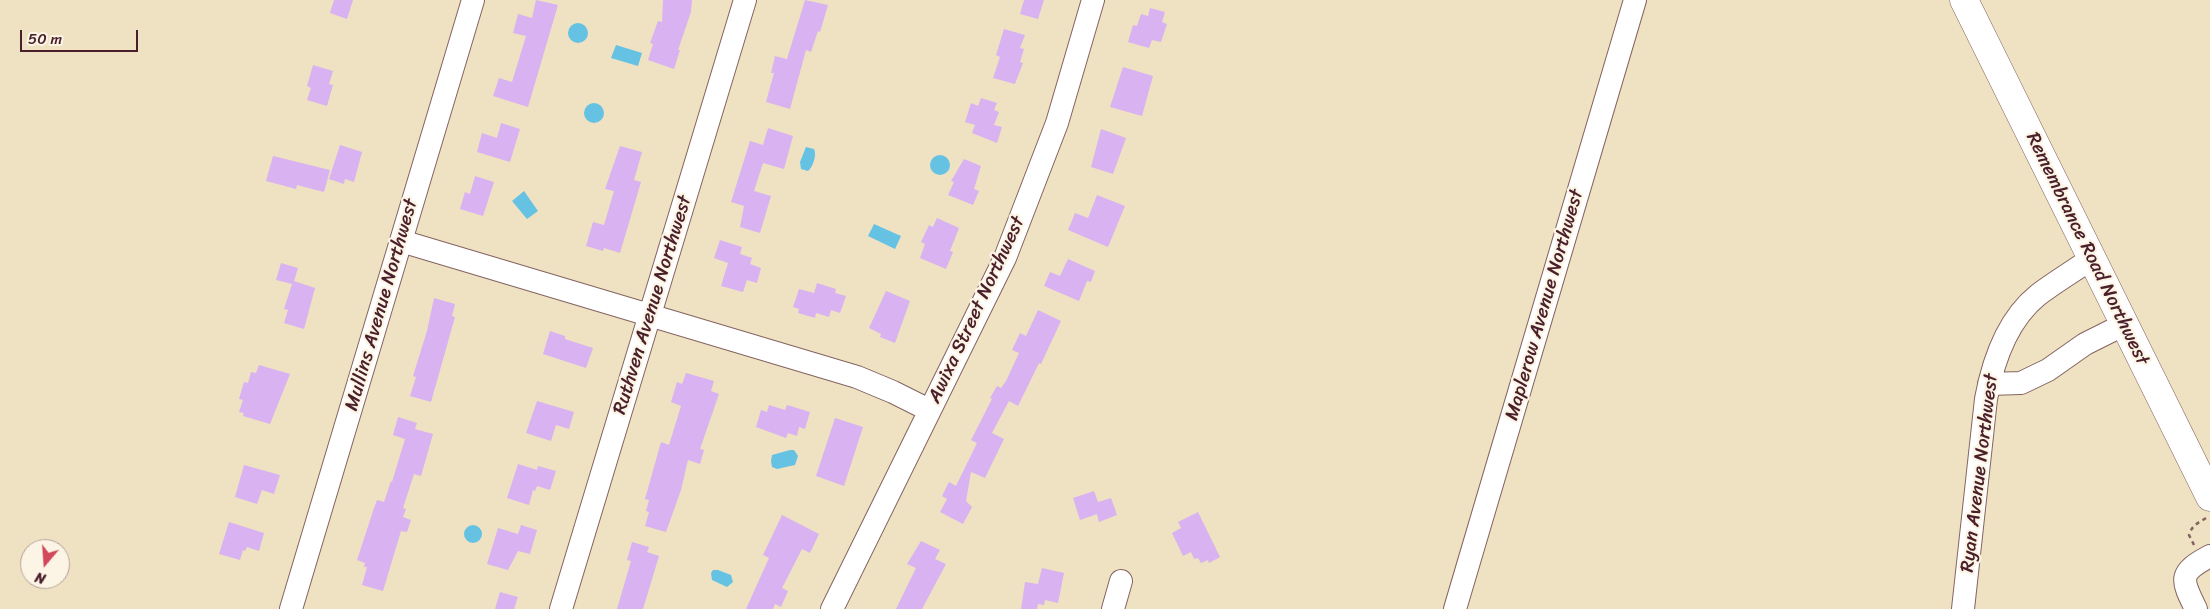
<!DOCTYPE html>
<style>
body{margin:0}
#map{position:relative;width:2210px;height:609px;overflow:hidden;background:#efe2c2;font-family:Sriracha,sans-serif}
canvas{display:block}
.north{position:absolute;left:20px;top:539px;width:50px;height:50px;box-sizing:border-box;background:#fcf5e5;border:1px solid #b59f9b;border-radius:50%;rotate:198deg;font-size:14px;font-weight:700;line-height:20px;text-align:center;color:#4a1f2b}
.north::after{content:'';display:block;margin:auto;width:18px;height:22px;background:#d1495b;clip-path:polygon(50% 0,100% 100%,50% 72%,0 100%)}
.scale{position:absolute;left:20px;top:30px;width:118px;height:22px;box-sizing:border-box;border:2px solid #4a1f2b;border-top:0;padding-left:6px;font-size:15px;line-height:18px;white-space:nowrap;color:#4a1f2b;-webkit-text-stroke:4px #fcf5e5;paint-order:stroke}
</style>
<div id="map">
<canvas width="2210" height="609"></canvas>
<div class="north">N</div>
<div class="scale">50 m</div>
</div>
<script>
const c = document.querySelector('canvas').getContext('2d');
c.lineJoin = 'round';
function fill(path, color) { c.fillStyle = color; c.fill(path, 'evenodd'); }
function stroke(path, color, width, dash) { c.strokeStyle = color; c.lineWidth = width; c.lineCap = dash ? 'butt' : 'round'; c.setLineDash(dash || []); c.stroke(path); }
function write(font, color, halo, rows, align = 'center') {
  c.font = font + ' Sriracha,sans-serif'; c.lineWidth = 4.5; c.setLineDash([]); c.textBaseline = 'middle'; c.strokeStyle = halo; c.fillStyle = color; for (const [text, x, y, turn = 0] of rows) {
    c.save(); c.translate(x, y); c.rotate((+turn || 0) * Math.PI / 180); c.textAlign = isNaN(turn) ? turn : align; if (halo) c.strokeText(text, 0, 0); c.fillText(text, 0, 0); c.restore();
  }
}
fill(new Path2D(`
 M568 33a10 10 0 1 1 20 0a10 10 0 1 1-20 0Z
 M616 45 642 53 638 66 611 58Z
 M584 113a10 10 0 1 1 20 0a10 10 0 1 1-20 0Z
 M806 147 814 149C817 155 813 167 808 171L801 169 800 162Z
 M930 165a10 10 0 1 1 20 0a10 10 0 1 1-20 0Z
 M524 191 538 211 527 219 512 201Z
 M874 224 901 236 895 249 868 236Z
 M790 450H794L798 456 795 465 777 469 772 467 771 461 772 455Z
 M464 534a9 9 0 1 1 18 0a9 9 0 1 1-18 0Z
 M718 570 731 575 733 582 727 587 712 580 711 573 713 570Z`), '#65c2e3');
fill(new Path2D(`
 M334 0H353L347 19 330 13Z
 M536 0 558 5 528 107 493 96 499 78 512 82 526 36 513 33 518 14 532 18Z
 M663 0H692L691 12 678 50H680L674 69 648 60 653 44 650 43 658 21 662 22Z
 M805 0 828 5 820 32 818 31 811 52 806 50 790 109 766 102 774 73H771L775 56 787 59Z
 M1024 0H1044L1038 19 1020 14Z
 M1150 8 1165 12 1162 22 1167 24 1161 42 1152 40 1149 48 1128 42 1133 25 1137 26 1141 14 1148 16Z
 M1004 29 1025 35 1020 48 1024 49 1020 62 1023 63 1015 84 993 78 1000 57 996 55Z
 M313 65 333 71 329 84 333 85 327 106 307 100 311 88 307 86Z
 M1123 67 1153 76 1142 116 1110 107Z
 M981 98 997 103 994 110 999 112 994 125 1002 127 997 143 972 133 975 125 965 122 971 103 978 106Z
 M501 123 520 129 510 162 477 152 482 133 497 138Z
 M768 128 793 136 784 169 763 163 754 191 771 196 760 233 740 227 744 206 731 202 750 141 763 145Z
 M1101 129 1126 138 1113 174 1091 167Z
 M340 145 362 152 354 182 345 179 344 184 329 179Z
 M620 146 642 152 634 180 641 182 620 253 604 248 603 251 586 246 593 222 604 225 614 191 605 189Z
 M273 156 330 170 324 192 297 185 296 189 266 181Z
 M964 159 981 166 974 189 979 191 973 205 948 195 954 182 951 181Z
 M475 176 494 182 483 216 460 209 465 192 470 194Z
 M1097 195 1125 206 1108 247 1068 230 1075 213 1088 218Z
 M937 218 959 228 950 251 953 252 946 269 920 258 925 244 921 242 929 225 933 227Z
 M720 240 742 247 740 254 752 258 750 264 761 268 757 283 747 280 743 292 721 286 728 263 714 258Z
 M1068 259 1095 271 1091 282 1087 281 1079 301 1044 286 1050 272 1060 276Z
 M281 263 298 268 294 281 315 288 304 329 284 323 288 310 284 309 292 284 276 280Z
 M817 283 836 289 835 293 846 296 840 313 831 310 829 317 816 313 815 318 798 313 799 309 793 307 799 289 814 293Z
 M886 291 910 301 895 343 880 337 881 334 869 328Z
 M434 298 455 304 452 316 455 317 431 402 410 396 416 377 413 376 427 331Z
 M1038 310 1061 321 1041 364 1039 363 1018 406 1009 401 992 433 1004 439 985 478 971 472 966 501 972 507 963 524 940 512 947 499 942 496 949 482 956 486 977 443 971 440 992 399 990 398 997 386 1001 388 1006 381 1019 353 1012 350 1020 333 1026 336Z
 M550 331 565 336V339L593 348 586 368 543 354Z
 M259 365 290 374 270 424 243 416 244 413 239 412 243 400 239 399 244 382 248 383 251 372 256 373Z
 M686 373 714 381 711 391 719 394 700 449 704 450 700 464 688 460 681 490 666 532 645 526 649 512 646 511 649 500 645 499 661 442 669 445 681 406 671 402 677 382 682 384Z
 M537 401 574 412 569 429 556 425 551 441 526 433Z
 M769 405 785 410 787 405 810 412 805 429 799 427 797 436 788 433 786 438 756 427 761 410 767 412Z
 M398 417 417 423 415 429 433 434 421 476 414 474 403 508 406 509 403 517 411 520 407 532 401 531 383 591 362 585 367 567H364L365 563 357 560 374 508 377 500 384 502 391 481 392 482 405 439 393 435Z
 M835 418 863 427 844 486 816 476Z
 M518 464 537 470 538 466 556 471 550 490 537 486 535 491 533 490 529 505 507 498Z
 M244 465 280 475 274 494 262 490 257 504 235 497Z
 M1094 491 1098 502 1111 498 1117 515 1099 522 1097 514 1080 520 1073 498Z
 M1198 512 1220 557 1209 563 1208 560 1201 563 1198 558 1194 559 1191 552 1183 556 1172 533 1181 528 1178 522Z
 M782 515 819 534 810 553 802 549 782 588 788 591 781 607 775 604 773 609H746L769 558 763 555Z
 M229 522 264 533 259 551 247 547 245 551 243 550 240 560 219 554Z
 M521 525 537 530 530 554 518 551 508 570 487 564 498 528 518 534Z
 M921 541 940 550 935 559 946 564 922 609H896L916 568 907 564Z
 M632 542 649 547 647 552 659 556 643 609H617L631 561 627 560Z
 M1042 568 1064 573 1058 603 1045 600 1044 605 1038 604 1037 609H1021L1025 582 1038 584Z
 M500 592 518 597 514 609H495Z`), '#d8b2f1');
const minor = new Path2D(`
 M401 241 857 377 893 392 929 410
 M1989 384 2021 383 2048 370 2085 344 2125 324
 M291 609 473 0
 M561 609 745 0
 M832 609 1005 258 1057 123 1093 0
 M1113 609 1121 581
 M1455 609 1635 0
 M1963 609 1986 399C1993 361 2007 320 2038 295 2055 282 2074 271 2092 258
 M2196 609C2181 579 2178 573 2210 556`);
const major = new Path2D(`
 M1964 0 2210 497`);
stroke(minor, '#846360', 24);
stroke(major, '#846360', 29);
stroke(new Path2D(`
 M2194 545 2189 535C2192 525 2198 523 2206 518`), '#846360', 2.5, [4, 4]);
stroke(minor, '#fff', 22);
stroke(major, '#fff', 28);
write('19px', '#4a1f2b', '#fcf5e5', [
 ["Remembrance Road Northwest",2087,249,64],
 ["Mullins Avenue Northwest",382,305,-74],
 ["Ruthven Avenue Northwest",653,305,-73],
 ["Maplerow Avenue Northwest",1545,305,-74],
 ["Awixa Street Northwest",977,310,-65],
 ["Ryan Avenue Northwest",1980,473,-83]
]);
</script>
